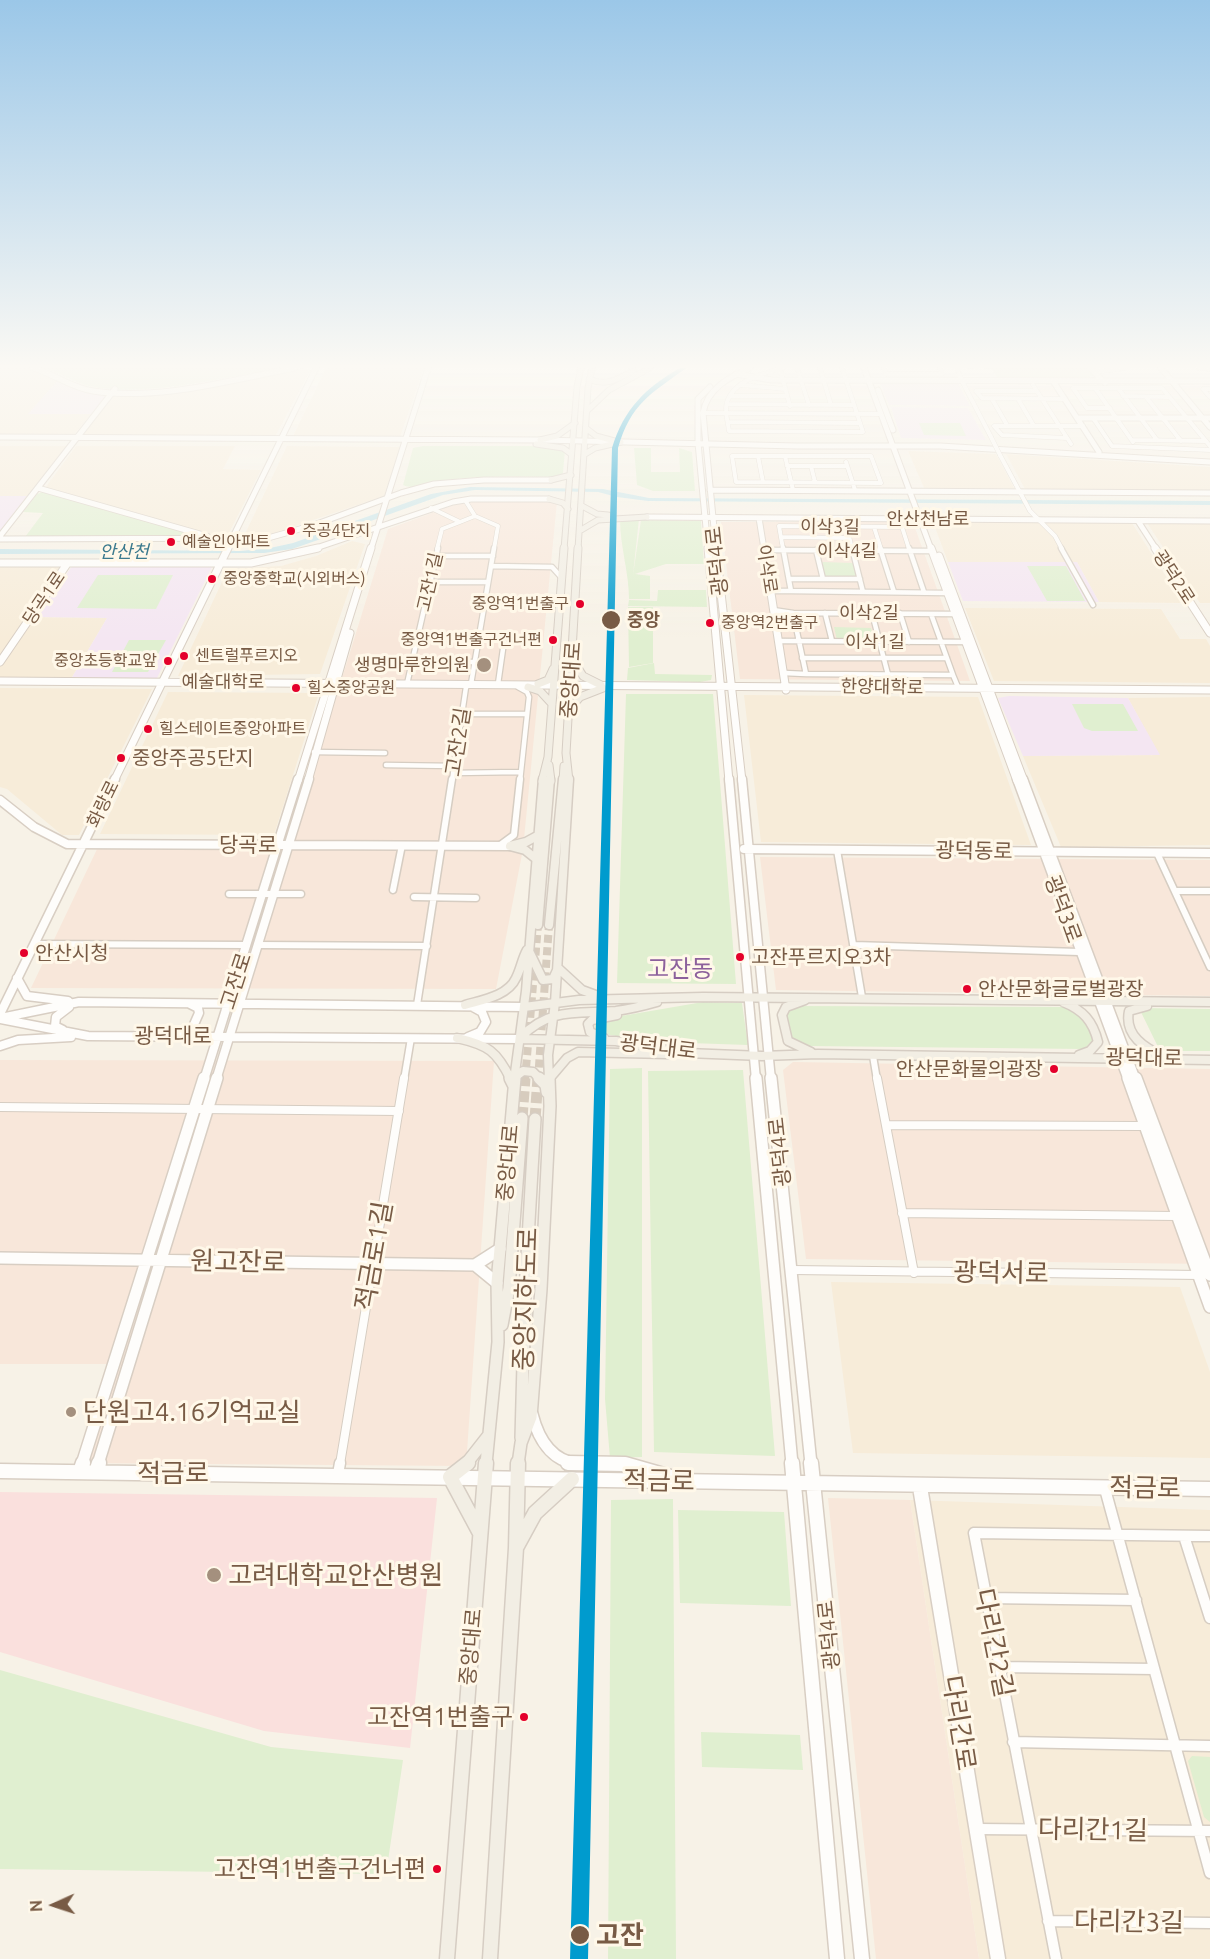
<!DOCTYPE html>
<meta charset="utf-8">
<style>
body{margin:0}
#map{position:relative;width:1210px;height:1959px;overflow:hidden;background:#f7f2e7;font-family:Ubuntu,sans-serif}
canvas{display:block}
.north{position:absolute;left:24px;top:1875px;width:60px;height:60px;-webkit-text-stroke:4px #fff8e9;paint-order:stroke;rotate:267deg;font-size:16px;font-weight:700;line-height:24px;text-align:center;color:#785b45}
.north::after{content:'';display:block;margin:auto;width:21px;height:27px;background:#785b45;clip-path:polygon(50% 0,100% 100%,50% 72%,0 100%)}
</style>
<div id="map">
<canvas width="1210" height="1959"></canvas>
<div class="north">N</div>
</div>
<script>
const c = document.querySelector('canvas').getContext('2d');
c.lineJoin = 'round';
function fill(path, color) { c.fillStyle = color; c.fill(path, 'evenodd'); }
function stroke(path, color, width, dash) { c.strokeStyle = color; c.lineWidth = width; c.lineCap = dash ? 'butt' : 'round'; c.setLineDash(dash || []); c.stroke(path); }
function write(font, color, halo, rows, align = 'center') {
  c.font = font + ' Ubuntu,"Noto Sans KR",sans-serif'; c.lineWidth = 6; c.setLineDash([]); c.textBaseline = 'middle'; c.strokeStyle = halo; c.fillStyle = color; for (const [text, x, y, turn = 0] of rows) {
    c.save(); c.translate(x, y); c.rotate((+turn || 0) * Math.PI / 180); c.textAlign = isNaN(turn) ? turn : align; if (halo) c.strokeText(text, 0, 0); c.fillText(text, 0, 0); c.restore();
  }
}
fill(new Path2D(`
 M0 368H30L59 379 29 414H91L74 435H0Z
 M302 368 310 371 276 435 81 436 116 391 162 392Z
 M326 368H424L400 437 293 436Z
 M0 446H67L27 496H0Z
 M76 446H235L223 469 261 470 228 535H210L45 488Z
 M287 446 401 447 384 496 275 533 243 538Z
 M908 451 996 454 1014 488H924Z
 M1006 454 1210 467V491H1026Z
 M933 522 1132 523 1183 603 1099 602 1077 562H948Z
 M1147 523 1210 524V603H1200Z
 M352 541 365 544 320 674 178 676 228 569 281 566 316 556Z
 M0 566H62L27 617 107 618 71 679H0Z
 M965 608 1161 609 1180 639H1206L1210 646V683L994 681Z
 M0 688 152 689 79 835H62L7 789 0 787Z
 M168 692 319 693 274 835 100 834Z
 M744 695 978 697 1031 845 761 842Z
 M1210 697V845L1061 847 1023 756 1159 755 1128 698Z
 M831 1282 1180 1287 1210 1372V1458L853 1453Z
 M910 1500 1210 1510V1959H979Z`), '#f7ecd9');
fill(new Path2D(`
 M472 502H557L523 849 496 989 31 988 99 845 290 847 388 529 454 505Z
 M721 522H913L970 681 740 679Z
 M760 857 1210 860V996L776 990Z
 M0 1060 494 1061 466 1466 76 1463 107 1364H0Z
 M793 1062 1210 1069V1264L806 1259 783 1070Z
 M828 1498 910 1500 979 1959H876Z`), '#f8e7da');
fill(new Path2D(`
 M59 379 107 395 91 414H28Z
 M880 383H958L970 406 889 405Z
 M891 407 968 408 986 440 901 438Z
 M0 496H27L0 531Z
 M948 562H1077L1099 602 963 601Z
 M72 566 212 567 156 680 71 679 107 618 38 617Z
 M1009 696 1128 698 1160 755 1023 756 998 698Z`), '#f4e6f2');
fill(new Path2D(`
 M0 1492 437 1498 410 1748 264 1731 0 1652Z`), '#fae0dd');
fill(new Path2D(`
 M42 368H282C228 377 147 397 94 387 75 384 60 372 42 368Z
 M961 368H1086L1093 374 1089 378H997L992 369Z
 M919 423H960L966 436 924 435Z
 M423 446H549L565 450 563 473 559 477C522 477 484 475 448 480 433 482 416 491 403 485L413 448Z
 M634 448H651V472H680L679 448 692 452 695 491H653L637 485Z
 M42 492 195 535V538L25 537 43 513 23 512 37 494Z
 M620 519H639L633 575 641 520 701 521 704 564H666L635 574 650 576V599H629C629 572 620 547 620 519Z
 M822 562 853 563 857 578H825Z
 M1027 566H1066L1085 601H1047Z
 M98 575H173L156 609 77 608Z
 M658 590H706L707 607 628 606 629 600 657 601Z
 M628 607H653V663L629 667Z
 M834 627 871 628 874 640H837Z
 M129 640H166L148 672H112Z
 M654 663 655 674 712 675 711 680 700 682 627 680 628 668Z
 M626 694H713L736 984 617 983Z
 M1072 704H1123L1138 731H1092L1084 728Z
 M703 1002 742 1003 748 1045 660 1042 603 1034 595 1031V1023L604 1019Z
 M796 1006 1067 1007 1086 1018 1094 1039 1084 1049 808 1046 791 1039 786 1012Z
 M1139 1008 1210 1009V1051H1160Z
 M642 1068V1457L610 1458 605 1399 610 1069Z
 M743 1070 775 1456 654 1452 648 1071Z
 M673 1499 676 1959H608L611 1500Z
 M678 1510 784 1512 791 1606 680 1603Z
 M0 1670 271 1747 403 1760 386 1874 0 1869Z
 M701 1732 800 1735 803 1770 702 1767Z
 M1192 1756 1210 1757V1822L1204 1817 1188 1761Z`), '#e0efd0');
fill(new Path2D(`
 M470 487 603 489 649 498 1210 501V505L648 501 617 497 598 492 475 490 443 495 318 540 292 549 264 553 0 554V549L241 551 270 548 293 543 431 494Z`), '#c7e4e9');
stroke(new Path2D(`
 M525 1080 538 925
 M538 1080 549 925`), '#d7ccbe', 8, [8, 4.5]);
stroke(new Path2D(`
 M522 1118 525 1078
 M535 1119 538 1078`), '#d7ccbe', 11, [11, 5]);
const streetFar4 = new Path2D(`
 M783 368C764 373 734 380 727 402 724 411 728 422 729 431L863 432 842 368
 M797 368 809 405
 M820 368 831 405
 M884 368 886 374H942L940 368
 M957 368 961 379
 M1199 368 1210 369
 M780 369 790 406
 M1096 372 1125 368
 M963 383 991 437
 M741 385 785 389
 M1033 385 1071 444
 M1095 388 1133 442
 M1118 388 1157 440
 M1210 389H1203L1210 397
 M1037 391H976L982 398 1065 399
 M731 396H787
 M1123 396 1169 397
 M1146 397 1181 441
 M992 399 1007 425
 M1018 399 1034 426
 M727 404 854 405
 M1110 408H1087L1073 388H1162L1210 446
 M703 413 880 414
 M1093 418 1112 446 1210 450
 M728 422 860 423
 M1067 438 1002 435 994 426H1083
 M1132 440 1205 441
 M1000 455 1030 511 1055 536 1062 549
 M732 456H871L881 483 736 482Z
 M758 456 763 482
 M785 456 793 490
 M846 462 855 490
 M787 466H847
 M811 466 815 482
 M465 500 475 516 498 526 494 549
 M431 508 460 522 442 529 437 549
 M845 519 852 549
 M460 522 475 516
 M874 527 881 549
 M781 537 849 538
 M783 549 779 526 902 527 909 549`);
const streetFar3 = new Path2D(`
 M783 548 791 591 946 593
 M852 548 863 592
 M880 548 894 592
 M909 548 924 592
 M1061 548 1093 605
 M764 550 931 551
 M816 550 823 579
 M435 556H493
 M491 566 552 567 561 577
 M789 579H860
 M430 582H488
 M770 591H791
 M773 610 793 613
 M825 613 832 641
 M872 613 892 690
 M900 613 909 642
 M931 614 953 675 806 674 793 613 954 614
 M779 641 970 642
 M802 658H947
 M412 662H475
 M784 673 806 674
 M953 675 958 687
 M407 684 438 548
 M498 684 504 642
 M518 687 527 692 529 697 520 781
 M462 714H526
 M314 752 385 753
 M386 765 454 766
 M453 773 519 772
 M452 781 466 687 471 684 494 548`);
const streetFar2 = new Path2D(`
 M499 846 514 835 520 779
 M837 850 862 997
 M1157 853 1210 967
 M393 890 402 845
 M1175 891H1210
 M229 894H301
 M414 897 476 898
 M34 944 247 945
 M257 945 427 946
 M854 945 1079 952
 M417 1005 452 779
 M873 1056 877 1080
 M404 1080 411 1038`);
const streetFar1 = new Path2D(`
 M877 1078 914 1273
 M0 1107 399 1111
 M887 1125 1143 1126
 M902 1213 1176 1216
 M792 1270 1200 1275
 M340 1464 404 1078`);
const street = new Path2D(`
 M338 1474 340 1463
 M1105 1489 1210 1873
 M1184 1536 1210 1618
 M986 1598 1136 1600
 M999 1667 1154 1669
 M1013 1742 1210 1746
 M977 1829 1210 1831
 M1048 1921 1210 1923
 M1056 1959 974 1533 1210 1536`);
const secondaryFar4 = new Path2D(`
 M33 368C54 374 72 388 93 391 160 401 230 380 295 368
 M864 368 931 549
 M1090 368 1105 383
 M1161 368 1210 427
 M736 374 772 380 1210 381
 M1053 381 1099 452
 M878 390 893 430
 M1078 418H1210
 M0 437 540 440 797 446H940L1210 462
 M38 488 207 536 206 538
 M710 490 1210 493
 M647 517 1210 521
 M759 518 764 549
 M1138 521 1156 549
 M0 536 115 389
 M0 539 268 538 314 525 401 493 434 484 484 480H551
 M227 549 316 368
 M313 549 453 502 471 499H549
 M371 549 428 368
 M708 549 698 443V399L710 387
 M716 549 703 413C707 389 729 377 750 368`);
const secondaryFar3 = new Path2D(`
 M708 548 729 781
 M716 548 742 781
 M764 548 786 690
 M931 548 1017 781
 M1155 548 1210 633
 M939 556 1024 781
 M0 563H251L318 548
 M0 662 67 564
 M0 681 1210 690
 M114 781 228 548
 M298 781 371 548
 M308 781 350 633`);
const secondaryFar2 = new Path2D(`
 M729 779 756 1080
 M742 779 771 1080
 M1017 779 1128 1080
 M1023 779 1136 1080
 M0 800 34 827 67 844 510 846
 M744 849 1210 853
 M17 978 27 996 68 1001
 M0 1014 115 779
 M0 1018 79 1002 524 1007
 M0 1019 88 1036 520 1039
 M63 1030 55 1026 56 1017 69 1007
 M181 1034 192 1029 199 1013 198 1008 190 1004
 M468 1037 480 1032 486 1022 482 1012 473 1007
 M0 1046 18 1040 71 1037
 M204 1080 298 779
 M216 1080 309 779`);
const secondaryFar1 = new Path2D(`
 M756 1078 792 1464
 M771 1078 811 1464
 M1128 1078 1210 1307
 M1136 1078 1210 1275
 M0 1258 475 1265
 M475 1265 500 1249
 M475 1265 497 1283
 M532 1414C538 1438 551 1461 578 1464
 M82 1464 204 1078
 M98 1464 217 1078
 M590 1464H626`);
const secondary = new Path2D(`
 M568 1463 625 1464 674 1478
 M792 1463 837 1959
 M811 1463 862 1959
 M0 1471C403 1475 807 1485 1210 1489
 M80 1472 83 1463
 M96 1472 99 1463
 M920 1487 998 1959`);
const primaryFar4 = new Path2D(`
 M589 379C606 387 618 379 633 371L632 368
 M589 409 609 390 650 368
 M587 429 596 436 618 442
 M540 440 557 436 575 423
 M536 444 563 448 571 454
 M585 454 595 448 621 442
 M551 480 571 475
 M549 499 563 503 568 509
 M582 506 597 514 608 515
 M581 530 598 520 647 517
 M564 549 577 387 581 368
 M578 549 588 388 592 368`);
const primaryFar3 = new Path2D(`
 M573 660 583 676 601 685
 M538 684 548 680 553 669
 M528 687 540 691 552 704
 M569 710 580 697 603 688
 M549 765 551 781
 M542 781 548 757 564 548
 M563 781 564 766
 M569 781 566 753 578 548`);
const primaryFar2 = new Path2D(`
 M535 858 525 850 510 846 526 842 537 836
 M538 925 550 779
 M549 925 563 779
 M529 951 543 980 553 979 558 968 582 990 601 997
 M805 1000 786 1007 782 1015 788 1041 811 1052
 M1063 1002C1083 1010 1093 1021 1098 1042L1090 1051 1079 1055
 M465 1005C482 1000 508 996 516 978 521 968 522 959 527 950
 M1147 1006 1129 1011C1124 1035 1145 1049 1164 1056
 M524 1007 579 1000 703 997 1210 1002
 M521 1037C550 1007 578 1014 616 1011 630 1009 643 1006 657 1002
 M457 1038C488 1045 497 1051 511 1080
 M604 1038 590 1032 588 1024 592 1020 617 1015
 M520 1039 616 1041 687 1053 762 1056 818 1054 1210 1060
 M515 1077 523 1071 533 1072 541 1080
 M550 1078 567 1058 578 1052 667 1054
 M514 1080 526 991 543 779
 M549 1080 548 1055 555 1003 569 779`);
const primaryFar1 = new Path2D(`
 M510 1078 514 1086
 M539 1078 546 1085 547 1092
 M502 1325 509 1288 522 1118
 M521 1438 525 1290 535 1119
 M466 1464 488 1436
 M486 1464 498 1342 497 1283 515 1078
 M518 1464 521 1443 531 1417 541 1289 550 1106 549 1078`);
const primary = new Path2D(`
 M468 1463 450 1477 480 1533
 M517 1546 535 1513 572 1479
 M447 1959 486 1463
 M490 1959 516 1548 518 1463`);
stroke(streetFar4, '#d6cdc2', 5);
stroke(streetFar3, '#d6cdc2', 7);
stroke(streetFar2, '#d6cdc2', 9);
stroke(streetFar1, '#d6cdc2', 10);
stroke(street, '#d6cdc2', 13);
stroke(secondaryFar4, '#d8cec3', 7);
stroke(secondaryFar3, '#d8cec3', 9);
stroke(secondaryFar2, '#d8cec3', 11);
stroke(secondaryFar1, '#d8cec3', 14);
stroke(secondary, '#d8cec3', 17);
stroke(primaryFar4, '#d6cdc3', 7);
stroke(primaryFar3, '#d6cdc3', 9);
stroke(primaryFar2, '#d6cdc3', 11);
stroke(primaryFar1, '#d6cdc3', 14);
stroke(primary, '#d6cdc3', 17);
stroke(streetFar4, '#fefdfb', 4);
stroke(streetFar3, '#fefdfb', 4.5);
stroke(streetFar2, '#fefdfb', 6);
stroke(streetFar1, '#fefdfb', 8);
stroke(street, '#fefdfb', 10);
stroke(secondaryFar4, '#fefdfb', 5);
stroke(secondaryFar3, '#fefdfb', 7);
stroke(secondaryFar2, '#fefdfb', 8);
stroke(secondaryFar1, '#fefdfb', 11);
stroke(secondary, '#fefdfb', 14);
stroke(primaryFar4, '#f2eee4', 5);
stroke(primaryFar3, '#f2eee4', 7);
stroke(primaryFar2, '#f2eee4', 8);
stroke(primaryFar1, '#f2eee4', 11);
stroke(primary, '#f2eee4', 14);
const streetBridge = new Path2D(`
 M991 437 1000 455`);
stroke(streetBridge, '#d6cdc2', 5, []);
stroke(streetBridge, '#fefdfb', 4);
fill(new Path2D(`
 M680 368H686C651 394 631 403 618 448L588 1959H570L612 448C624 409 645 388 680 368Z`), '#009bce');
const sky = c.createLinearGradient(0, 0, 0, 643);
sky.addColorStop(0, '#9bc7e8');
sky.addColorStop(0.57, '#fbf9f4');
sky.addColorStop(1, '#fbf9f400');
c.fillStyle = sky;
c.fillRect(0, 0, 1210, 643);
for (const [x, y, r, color] of [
 [291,531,5,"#e4002b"],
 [171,542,5,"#e4002b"],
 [212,579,5,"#e4002b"],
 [580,604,5,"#e4002b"],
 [611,620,10,"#785b45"],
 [710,623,5,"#e4002b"],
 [553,640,5,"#e4002b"],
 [184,656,5,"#e4002b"],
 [168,661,5,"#e4002b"],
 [484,665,8,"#a4907e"],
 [296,688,5,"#e4002b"],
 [148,729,5,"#e4002b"],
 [121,758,5,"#e4002b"],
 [24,953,5,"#e4002b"],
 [740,957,5,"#e4002b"],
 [967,989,5,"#e4002b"],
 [1054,1069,5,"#e4002b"],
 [71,1412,6,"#a4907e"],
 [214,1575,8,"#a4907e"],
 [524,1717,5,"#e4002b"],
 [437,1869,5,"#e4002b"],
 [580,1935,10,"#785b45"]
]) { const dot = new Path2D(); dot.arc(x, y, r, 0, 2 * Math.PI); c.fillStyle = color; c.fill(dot); stroke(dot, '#fff8e9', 2); }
write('16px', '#785b45', '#fff8e9', [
 ["주공4단지",302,531],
 ["예술인아파트",182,542],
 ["중앙중학교(시외버스)",223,579],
 ["중앙역1번출구",569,604,"right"],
 ["중앙역2번출구",721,623],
 ["중앙역1번출구건너편",542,640,"right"],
 ["센트럴푸르지오",195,656],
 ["중앙초등학교앞",157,661,"right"],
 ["힐스중앙공원",307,688],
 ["힐스테이트중앙아파트",159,729]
], 'left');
write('18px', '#785b45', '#fff8e9', [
 ["안산천남로",928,519],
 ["이삭3길",830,527,1],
 ["이삭4길",847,551],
 ["이삭로",767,569,81],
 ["광덕2로",1174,577,57],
 ["고잔1길",430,582,-77],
 ["당곡1로",44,598,-56],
 ["이삭2길",869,613],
 ["이삭1길",875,642],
 ["예술대학로",223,682],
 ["한양대학로",882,687,1],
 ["화랑로",103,804,-64]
]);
write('italic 18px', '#3c7a8e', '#fff8e9', [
 ["안산천",124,552]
]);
write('bold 18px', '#785b45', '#fff8e9', [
 ["중앙",627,620]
], 'left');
write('18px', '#785b45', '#fff8e9', [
 ["생명마루한의원",470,665]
], 'right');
write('20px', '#785b45', '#fff8e9', [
 ["중앙주공5단지",132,758],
 ["안산시청",35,953],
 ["고잔푸르지오3차",751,957],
 ["안산문화글로벌광장",978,989],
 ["안산문화물의광장",1043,1069,"right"]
], 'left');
write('21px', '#785b45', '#fff8e9', [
 ["광덕4로",717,561,-96],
 ["중앙대로",571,680,-86],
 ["고잔2길",458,742,-81],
 ["당곡로",248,845],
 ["광덕동로",974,851,1],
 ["광덕3로",1063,909,70],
 ["고잔로",236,981,-72],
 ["광덕대로",173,1036],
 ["광덕대로",658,1047,7],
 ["광덕대로",1144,1058,1],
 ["광덕4로",780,1152,-96],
 ["중앙대로",508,1163,-85],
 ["광덕4로",829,1635,-96],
 ["중앙대로",471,1647,-85]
]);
write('24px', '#8c609c', '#fff8e9', [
 ["고잔동",680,969]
]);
write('24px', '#785b45', '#fff8e9', [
 ["고잔역1번출구",513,1717],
 ["고잔역1번출구건너편",426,1869]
], 'right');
write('26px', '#785b45', '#fff8e9', [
 ["적금로1길",374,1256,-80],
 ["원고잔로",238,1262,1],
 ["광덕서로",1001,1273,1],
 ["중앙지하도로",526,1299,-88],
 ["적금로",173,1473],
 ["적금로",659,1481,1],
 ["적금로",1145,1488,1],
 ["다리간2길",994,1643,79],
 ["다리간로",959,1723,81],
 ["다리간1길",1093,1830,1],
 ["다리간3길",1129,1922,1]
]);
write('26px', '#785b45', '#fff8e9', [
 ["단원고4.16기억교실",83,1412],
 ["고려대학교안산병원",228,1575]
], 'left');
write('bold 26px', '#785b45', '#fff8e9', [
 ["고잔",596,1935]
], 'left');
</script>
